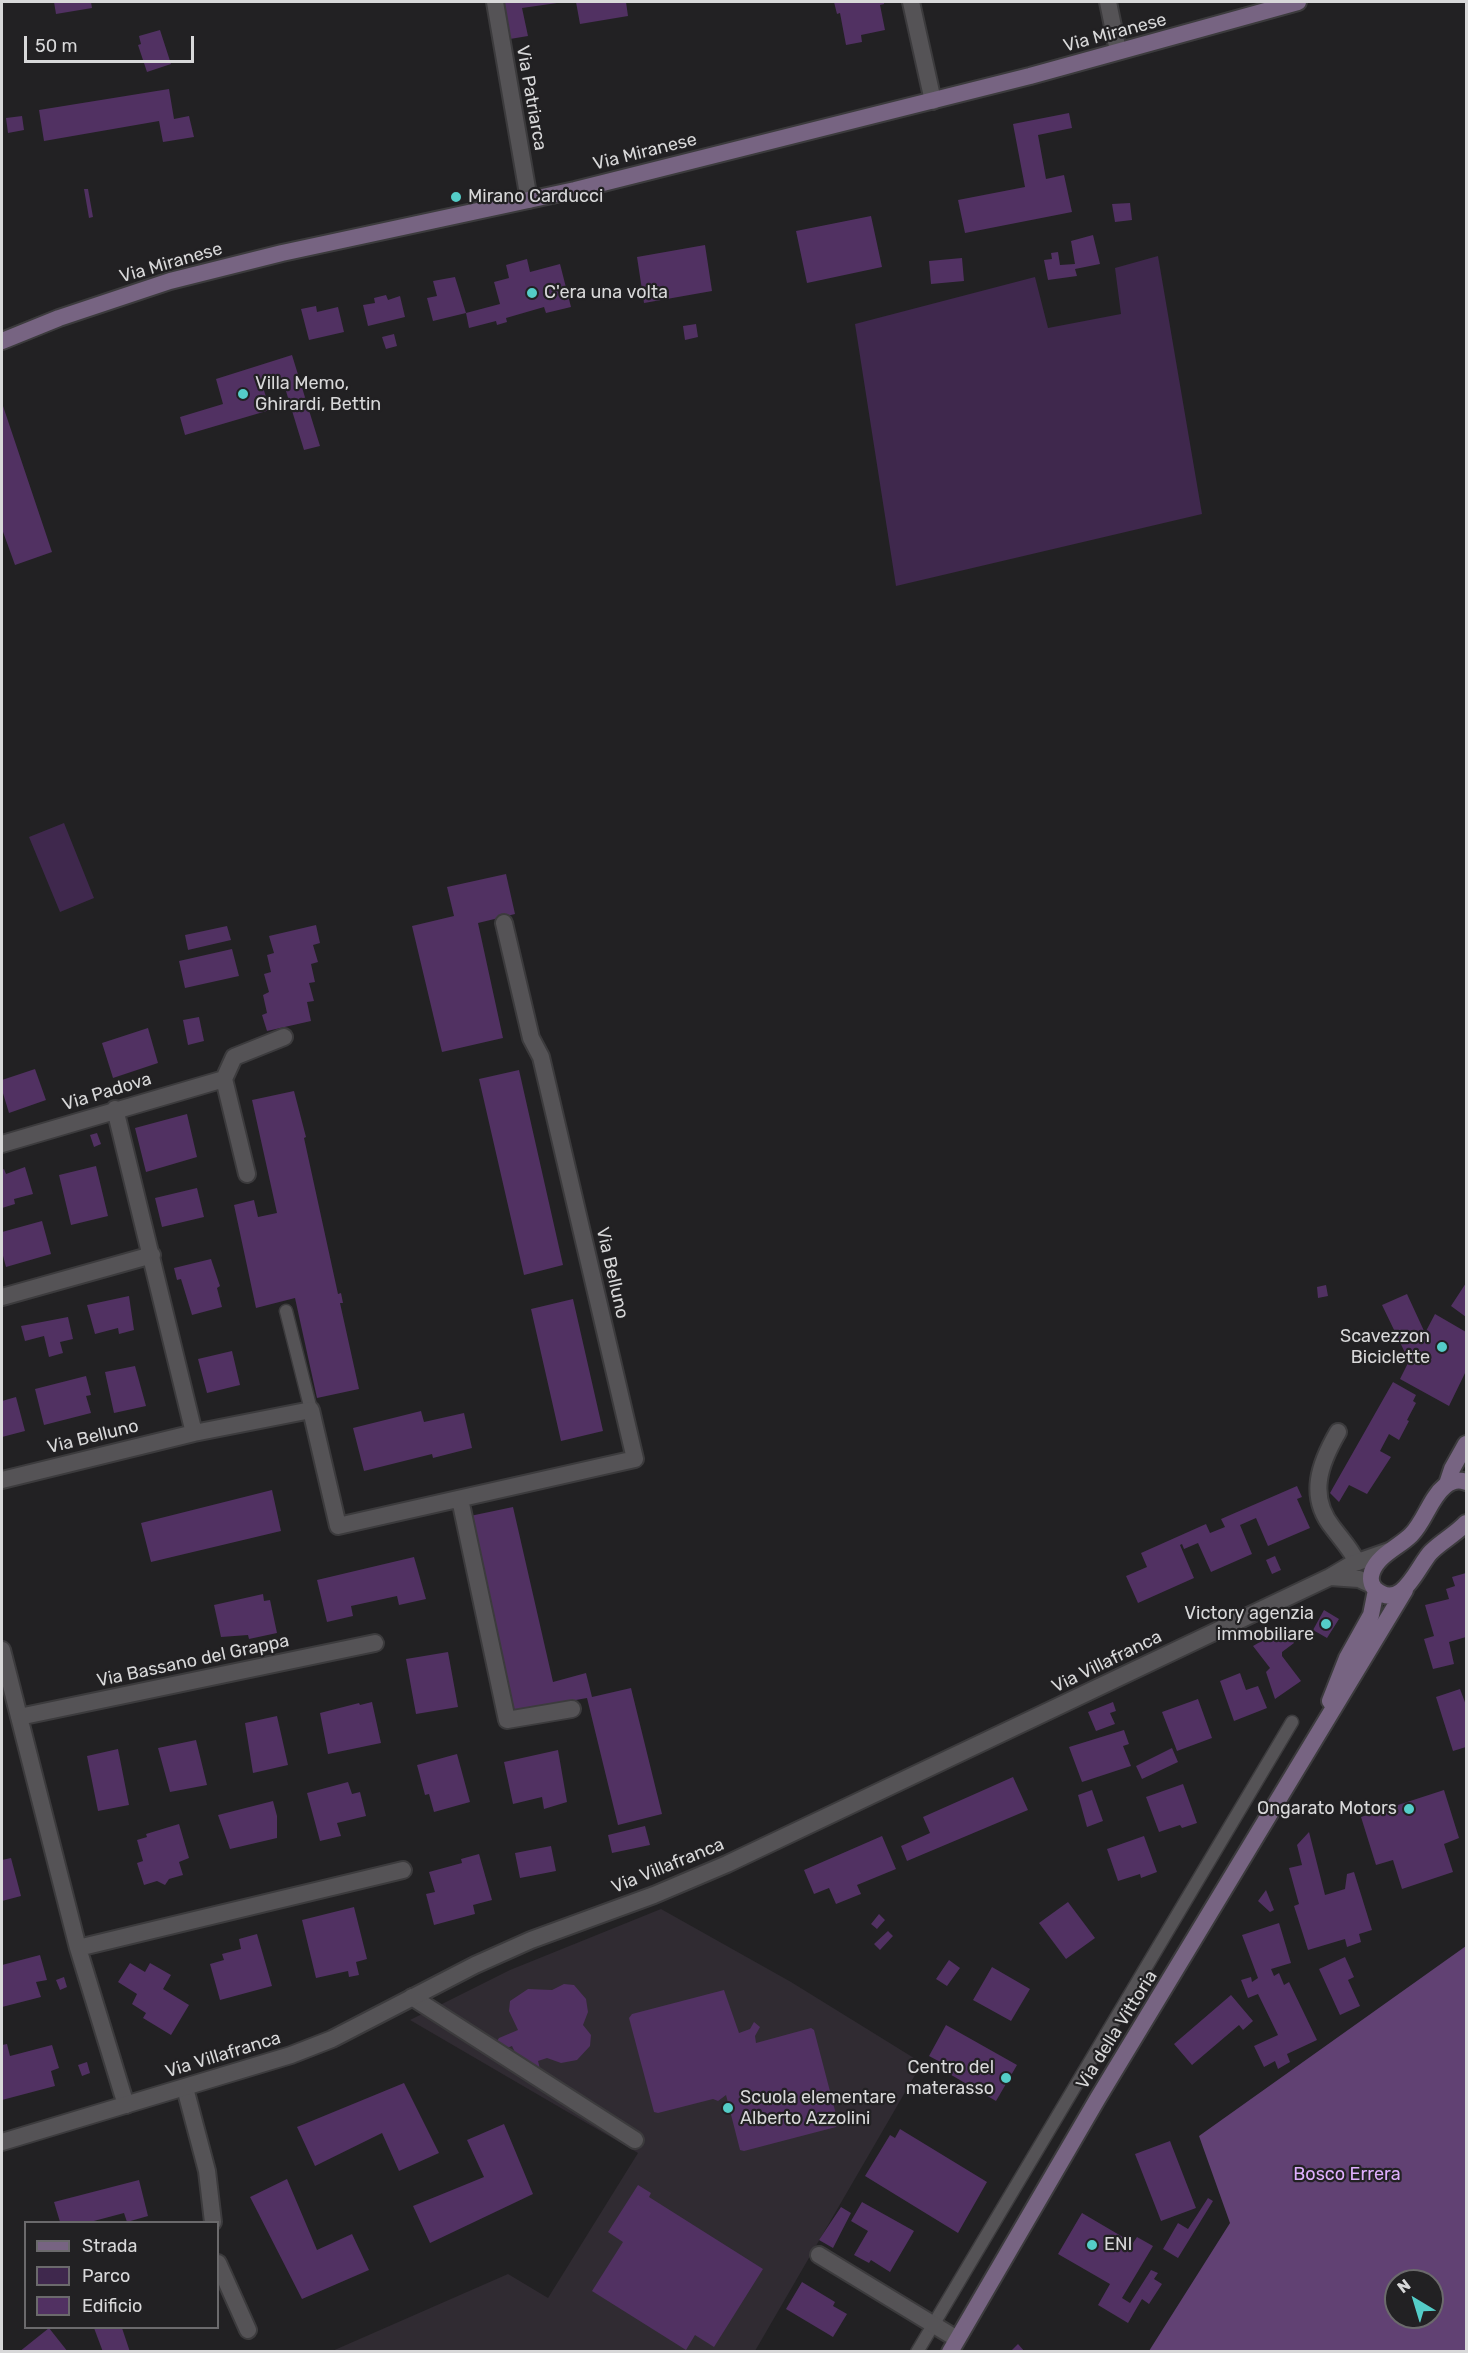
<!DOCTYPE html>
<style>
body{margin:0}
#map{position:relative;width:1468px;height:2353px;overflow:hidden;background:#222123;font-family:Rubik,sans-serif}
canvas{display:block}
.frame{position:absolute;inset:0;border:3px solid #d8d8d9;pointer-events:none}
.legend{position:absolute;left:24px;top:2221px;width:195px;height:108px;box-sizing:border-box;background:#222123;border:2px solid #6b6a6c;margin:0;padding:8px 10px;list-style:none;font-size:18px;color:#d8d8d9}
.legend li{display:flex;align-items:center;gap:12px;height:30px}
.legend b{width:30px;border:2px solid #6b6a6c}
.north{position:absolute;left:1384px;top:2269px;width:60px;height:60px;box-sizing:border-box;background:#222123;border:2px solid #6b6a6c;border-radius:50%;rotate:322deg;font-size:16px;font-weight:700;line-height:24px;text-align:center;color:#d8d8d9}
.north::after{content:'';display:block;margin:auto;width:21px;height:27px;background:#54cdc8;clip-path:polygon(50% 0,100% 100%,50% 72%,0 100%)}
.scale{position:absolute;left:24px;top:36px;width:170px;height:27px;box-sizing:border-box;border:3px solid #d8d8d9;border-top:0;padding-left:8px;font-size:18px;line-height:21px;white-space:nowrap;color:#d8d8d9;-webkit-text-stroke:4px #222123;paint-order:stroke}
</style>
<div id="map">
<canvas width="1468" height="2353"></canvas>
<div class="frame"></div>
<ul class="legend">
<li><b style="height:8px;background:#776482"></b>Strada</li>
<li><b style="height:16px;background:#3f284d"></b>Parco</li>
<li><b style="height:16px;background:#513162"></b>Edificio</li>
</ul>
<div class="north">N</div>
<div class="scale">50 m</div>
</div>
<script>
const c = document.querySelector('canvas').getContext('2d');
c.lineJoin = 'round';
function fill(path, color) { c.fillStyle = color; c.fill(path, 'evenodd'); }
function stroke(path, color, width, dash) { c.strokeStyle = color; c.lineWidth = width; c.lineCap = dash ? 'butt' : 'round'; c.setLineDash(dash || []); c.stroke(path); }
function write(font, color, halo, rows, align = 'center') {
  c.font = font + ' Rubik,sans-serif'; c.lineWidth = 4.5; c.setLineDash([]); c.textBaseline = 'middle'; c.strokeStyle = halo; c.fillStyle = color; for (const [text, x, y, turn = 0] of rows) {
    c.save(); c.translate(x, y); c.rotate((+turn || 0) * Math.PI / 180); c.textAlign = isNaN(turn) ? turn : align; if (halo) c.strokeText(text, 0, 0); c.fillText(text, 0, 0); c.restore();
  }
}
fill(new Path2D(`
 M661 1909 791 1982 922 2063 755 2351 330 2352 508 2274 548 2298 638 2153 410 2020 510 1970Z`), '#302b32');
fill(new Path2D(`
 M1158 256 1202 514 896 586 855 324 1035 277 1048 328 1121 314 1115 268Z
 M64 823 94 898 60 912 29 837Z`), '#3f284d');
fill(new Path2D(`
 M1466 1946V2351H1149L1230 2223 1199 2136ZM1396 2281H1432V2317H1396Z`), '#614173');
fill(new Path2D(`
 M54 2H91L92 8 56 14Z
 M504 2H557V3L522 8 528 36 510 39Z
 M576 2H626L628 16 580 24Z
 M834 2H884V4L880 5 885 30 861 35 862 42 846 45 840 13 837 14Z
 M160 30 171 64 147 72 138 45 141 44 139 36Z
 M169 89 174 119 189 116 194 137 163 142 159 121 44 141 39 110Z
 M1069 113 1072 128 1038 135 1046 179 1064 175 1072 212 965 233 958 200 1025 187 1013 124Z
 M22 116 24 130 8 133 6 118Z
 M84 189H88L93 217 89 218Z
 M1130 203 1132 220 1115 222 1112 204Z
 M871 216 882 267 807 283 796 231Z
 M1093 235 1100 264 1075 269 1077 276 1048 280 1044 260 1052 259 1051 253 1058 252 1060 265 1075 264 1071 241Z
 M705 245 712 291 644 303 637 257Z
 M962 258 964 281 931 284 929 261Z
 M527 259 530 272 560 264 571 307 546 313 544 307 506 318 507 322 497 325 496 321 469 328 466 313 500 304 494 282 509 278 506 265Z
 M455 277 466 313 433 321 427 298 437 296 433 281Z
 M386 295 388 300 400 296 405 317 368 326 363 305 375 303 374 298Z
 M316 306 317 312 338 307 344 332 309 340 301 309Z
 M696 324 698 337 685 340 683 326Z
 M394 334 397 346 386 349 382 337Z
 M292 355 320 446 304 450 282 378 262 384 270 410 185 435 180 417 223 404 216 379Z
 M2 403 52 552 15 565 2 529Z
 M506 874 515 914 478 923 503 1038 442 1052 412 926 454 916 447 887Z
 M316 925 320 943 313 945 318 962 311 964 315 982 309 983 314 1001 307 1002 311 1021 267 1031 262 1015 267 1013 263 995 269 992 264 974 271 972 267 955 274 953 269 936Z
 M227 926 231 940 188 950 185 935Z
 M232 949 239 976 185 988 179 961Z
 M199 1017 204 1041 188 1045 183 1020Z
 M148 1028 158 1063 113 1078 102 1043Z
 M35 1069 46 1100 9 1113 2 1090V1080Z
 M519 1070 563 1265 524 1275 479 1079Z
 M294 1091 306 1137 304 1138 338 1294 341 1293 343 1303H340L359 1389 317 1398 295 1298 256 1308 234 1205 254 1200 258 1217 277 1213 252 1100Z
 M187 1114 197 1157 146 1172 135 1128Z
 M97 1133 101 1144 94 1147 90 1135Z
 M96 1166 108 1216 71 1225 59 1175Z
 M25 1167 33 1194 14 1199 15 1204 2 1208V1170L4 1169 6 1174Z
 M197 1188 204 1217 162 1227 155 1198Z
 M42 1221 51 1254 6 1267 2 1252V1232Z
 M211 1259 220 1286 217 1288 222 1307 192 1315 181 1279 177 1280 174 1268Z
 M1466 1283V1317L1451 1306Z
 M1326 1285 1328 1296 1318 1298 1317 1287Z
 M1407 1294 1425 1333 1435 1314 1466 1332V1371L1449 1406 1400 1379 1409 1361 1382 1305Z
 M129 1296 134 1330 119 1334 118 1328 95 1334 87 1305Z
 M573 1299 603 1431 561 1441 531 1309Z
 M68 1317 73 1339 60 1342 63 1353 49 1357 44 1336 25 1341 21 1326Z
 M232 1351 240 1385 207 1393 198 1359Z
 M135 1366 146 1406 114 1413 105 1372Z
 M86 1376 91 1395 86 1396 91 1413 44 1425 35 1389Z
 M1393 1382 1416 1395 1413 1401 1416 1403 1407 1420 1409 1421 1399 1440 1389 1434 1380 1451 1391 1457 1367 1494 1349 1485 1339 1502 1330 1493Z
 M16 1397 25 1431 2 1437V1401Z
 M421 1411 424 1422 464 1413 472 1448 433 1458 432 1454 364 1471 353 1428Z
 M1297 1486 1302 1497 1297 1499 1310 1528 1268 1546 1256 1518 1240 1525 1252 1554 1211 1572 1198 1543 1184 1549 1182 1544 1180 1545 1194 1578 1138 1603 1126 1576 1147 1567 1141 1553 1206 1524 1210 1533 1225 1527 1221 1519Z
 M272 1490 281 1531 151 1562 141 1523Z
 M513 1507 553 1682 586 1673 592 1697 631 1688 662 1814 618 1825 587 1698 514 1711 470 1516Z
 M1275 1556 1281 1570 1272 1574 1266 1560Z
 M414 1557 426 1599 399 1605 397 1596 351 1606 353 1616 327 1622 317 1580Z
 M1466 1573V1637L1449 1642 1454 1664 1433 1669 1424 1639 1434 1636 1425 1605 1449 1599 1446 1589 1455 1586 1452 1577Z
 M263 1594 264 1601 270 1600 277 1633 249 1639 248 1635 221 1637 214 1605Z
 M1324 1610 1339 1619 1327 1638 1313 1630Z
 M1281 1626 1294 1643 1282 1652V1656L1301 1681 1275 1699 1266 1672 1270 1668 1253 1646 1260 1642 1255 1635 1265 1627 1270 1634Z
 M448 1652 458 1707 416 1714 406 1659Z
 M1240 1673 1246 1690 1258 1686 1267 1708 1234 1721 1220 1681Z
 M1460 1689 1466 1705V1747L1453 1751 1436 1697Z
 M1198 1699 1212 1738 1177 1751 1162 1712Z
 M372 1702 381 1743 328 1754 320 1713 359 1703 360 1705Z
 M1113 1702 1116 1711 1110 1713 1115 1724 1096 1731 1088 1712Z
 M277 1716 288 1765 253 1773 245 1723Z
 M1124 1730 1129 1744 1123 1746 1131 1766 1082 1782 1069 1747Z
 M196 1740 207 1785 170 1792 158 1748Z
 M1172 1748 1178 1762 1142 1779 1136 1766Z
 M118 1749 129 1805 98 1811 87 1756Z
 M558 1750 567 1802 544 1809 542 1797 513 1804 504 1762Z
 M457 1754 470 1802 434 1812 429 1794 425 1795 417 1765Z
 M1013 1777 1028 1810 907 1861 901 1846 930 1833 923 1817Z
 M348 1782 352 1794 360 1792 366 1816 337 1823 341 1836 320 1841 307 1793Z
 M1183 1784 1197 1823 1182 1828 1180 1825 1159 1832 1146 1797Z
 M1092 1790 1103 1821 1087 1827 1078 1795Z
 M1444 1790 1459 1838 1444 1844 1453 1872 1402 1889 1393 1860 1376 1865 1361 1817Z
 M273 1801 277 1816V1838L230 1849 218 1815Z
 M179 1824 189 1858 179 1862 183 1875 169 1879 165 1885 157 1881 144 1885 137 1863 143 1861 137 1840 147 1837 146 1834Z
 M645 1826 650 1845 612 1853 608 1835Z
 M1309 1832 1325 1895 1345 1889 1347 1874 1354 1872 1372 1930 1359 1934 1361 1942 1347 1947 1345 1939 1308 1950 1294 1906 1299 1904 1289 1868 1302 1865 1297 1845Z
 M882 1836 896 1869 857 1885 861 1894 836 1904 829 1888 814 1894 804 1870Z
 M1144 1836 1157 1872 1141 1878 1140 1874 1118 1881 1107 1849Z
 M551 1846 556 1871 520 1878 515 1853Z
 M479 1854 492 1900 473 1905 475 1914 434 1925 426 1894 435 1892 429 1872 462 1863 461 1859Z
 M11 1858 21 1896 2 1901V1860Z
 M1266 1890 1274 1910 1270 1912 1258 1901Z
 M1068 1902 1095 1938 1066 1959 1039 1923Z
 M354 1907 367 1959 356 1962 359 1975 349 1977 348 1971 316 1978 302 1920Z
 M879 1914 885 1920 877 1929 871 1924Z
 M1279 1923 1291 1963 1271 1969 1274 1976 1279 1973 1284 1985 1289 1982 1317 2040 1287 2054 1290 2062 1278 2069 1275 2061 1264 2067 1254 2046 1278 2035 1258 1994 1248 1998 1241 1980 1251 1977 1252 1982 1258 1978 1242 1935Z
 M888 1931 893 1936 880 1950 874 1944Z
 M257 1934 272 1986 220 2000 210 1964 224 1960 222 1954 241 1949 239 1939Z
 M40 1955 47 1980 36 1982 41 1997 2 2007V1965Z
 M1345 1957 1354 1977 1348 1980 1360 2006 1340 2015 1319 1969Z
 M949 1960 960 1968 947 1986 936 1979Z
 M130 1963 145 1972 150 1963 171 1975 163 1989 189 2005 171 2035 143 2018 146 2013 132 2004 137 1994 118 1982Z
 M992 1967 1030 1989 1011 2021 973 2000Z
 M64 1977 67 1987 60 1990 56 1980Z
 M564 1984 574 1985 586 1999 588 2012 583 2025 591 2035 590 2046 577 2060 561 2063 547 2058 538 2061 540 2069H532L520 2063 512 2046 502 2050 495 2044 499 2038 518 2030 509 2011 510 2001 528 1989 552 1990Z
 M724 1990 739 2033 750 2029 754 2022 760 2027 755 2036 756 2043 811 2028 814 2030 838 2122 836 2127 744 2151 740 2150 726 2095 718 2101 713 2099 658 2113 654 2112 629 2018 632 2014Z
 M1231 1995 1253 2021 1243 2030 1239 2025 1192 2065 1174 2044Z
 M946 2025 1017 2065 996 2101 941 2069 944 2064 929 2056Z
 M7 2044 10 2056 52 2045 59 2068 51 2071 55 2086 2 2100V2045Z
 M87 2062 90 2073 82 2076 78 2065Z
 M404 2083 439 2153 399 2171 382 2133 315 2166 297 2127Z
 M504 2124 533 2194 430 2243 413 2206 484 2177 467 2140Z
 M900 2129 987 2182 958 2233 865 2176 890 2135 895 2138Z
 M1170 2141 1196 2208 1161 2221 1135 2154Z
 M287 2179 317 2250 352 2234 369 2270 302 2299 250 2197Z
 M139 2180 148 2216 127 2222 124 2213 90 2222H60L54 2202Z
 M638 2185 651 2193 649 2197 763 2269 714 2347 695 2335 686 2350 592 2291 623 2242 608 2232Z
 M1208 2198 1213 2201 1178 2258 1163 2249 1178 2223 1188 2229Z
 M862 2202 914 2231 890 2272 871 2260 869 2263 854 2255 868 2231 851 2221Z
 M841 2207 851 2213 833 2248 819 2240Z
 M1082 2213 1133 2243 1137 2237 1153 2246 1122 2298 1130 2303 1151 2270 1158 2273 1154 2279 1162 2284 1149 2304 1142 2299 1128 2323 1098 2305 1110 2284 1058 2254Z
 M802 2282 835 2302 833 2306 847 2314 833 2337 786 2309Z
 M49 2328 68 2352H19Z
 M94 2328H122L130 2352H103Z
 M1018 2344 1025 2352H1010Z`), '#513162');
const service = new Path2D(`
 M286 1311 311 1410
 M917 2352 1292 1722`);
const minor = new Path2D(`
 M495 2 529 200
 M911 2 933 101
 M1108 2 1118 51
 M224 1079 234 1057 284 1037
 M2 1144 224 1079 247 1174
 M2 1297 152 1255
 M1338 1432C1320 1463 1307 1496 1333 1528 1342 1540 1350 1548 1357 1562
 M194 1433 311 1410 338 1526 635 1459 541 1057 531 1038 504 923
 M2 1480 194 1433 115 1109
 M460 1499 507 1720 572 1709
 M2 1650 78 1948 126 2105
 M19 1717 375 1643
 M78 1948 403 1870
 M412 1997 635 2140
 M185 2088 207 2171 213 2222
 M819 2255 957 2339
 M218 2263 248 2330`);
const tertiary = new Path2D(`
 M1330 1577 1359 1579 1372 1585
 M2 2142 291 2055 332 2039 475 1965 531 1940 654 1895 727 1864 1330 1577 1352 1564 1389 1551`);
const secondary = new Path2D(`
 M2 341 59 318 170 281 282 253 575 190 1030 76 1298 2
 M1466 1482C1459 1479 1451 1481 1445 1486 1430 1498 1425 1521 1411 1535 1399 1547 1378 1555 1372 1572 1370 1578 1371 1585 1375 1589 1402 1613 1418 1565 1431 1552 1442 1541 1456 1534 1466 1523
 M1447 1484 1452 1469 1466 1444
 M1330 1701 1347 1658 1371 1615 1376 1590
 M950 2352 1098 2098 1405 1590`);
stroke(service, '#3c3b3d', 15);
stroke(minor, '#3c3b3d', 20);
stroke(tertiary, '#3c3b3d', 20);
stroke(secondary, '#3c3b3d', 20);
stroke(service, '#555356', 12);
stroke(minor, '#555356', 16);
stroke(tertiary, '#555356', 16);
stroke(secondary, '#776482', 16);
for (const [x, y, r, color] of [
 [456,197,6,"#54cdc8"],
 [532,293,6,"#54cdc8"],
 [243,394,6,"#54cdc8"],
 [1442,1347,6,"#54cdc8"],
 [1326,1624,6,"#54cdc8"],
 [1409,1809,6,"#54cdc8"],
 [1006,2078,6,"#54cdc8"],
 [728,2108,6,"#54cdc8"],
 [1092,2245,6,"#54cdc8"]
]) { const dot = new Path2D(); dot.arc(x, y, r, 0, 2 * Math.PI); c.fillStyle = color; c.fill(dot); stroke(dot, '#222123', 2); }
write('18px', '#d8d8d9', '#222123', [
 ["Via Miranese",1115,33,-15],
 ["Via Patriarca",531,98,80],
 ["Via Miranese",645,152,-14],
 ["Via Miranese",171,263,-16],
 ["Via Padova",107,1092,-17],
 ["Via Belluno",612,1273,77],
 ["Via Belluno",93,1437,-14],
 ["Via Bassano del Grappa",193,1661,-12],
 ["Via Villafranca",1107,1662,-26],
 ["Via Villafranca",668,1866,-22],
 ["Via della Vittoria",1117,2030,-58],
 ["Via Villafranca",223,2055,-17]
]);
write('18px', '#d8d8d9', '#222123', [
 ["Mirano Carducci",468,197],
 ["C'era una volta",544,293],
 ["Villa Memo,",255,384],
 ["Ghirardi, Bettin",255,405],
 ["Scavezzon",1430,1337,"right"],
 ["Biciclette",1430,1358,"right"],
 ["Victory agenzia",1314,1614,"right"],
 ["immobiliare",1314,1635,"right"],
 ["Ongarato Motors",1397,1809,"right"],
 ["Centro del",994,2068,"right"],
 ["materasso",994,2089,"right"],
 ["Scuola elementare",740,2098],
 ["Alberto Azzolini",740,2119],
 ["ENI",1104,2245]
], 'left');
write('18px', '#dfaffd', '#222123', [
 ["Bosco Errera",1347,2175]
]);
</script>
